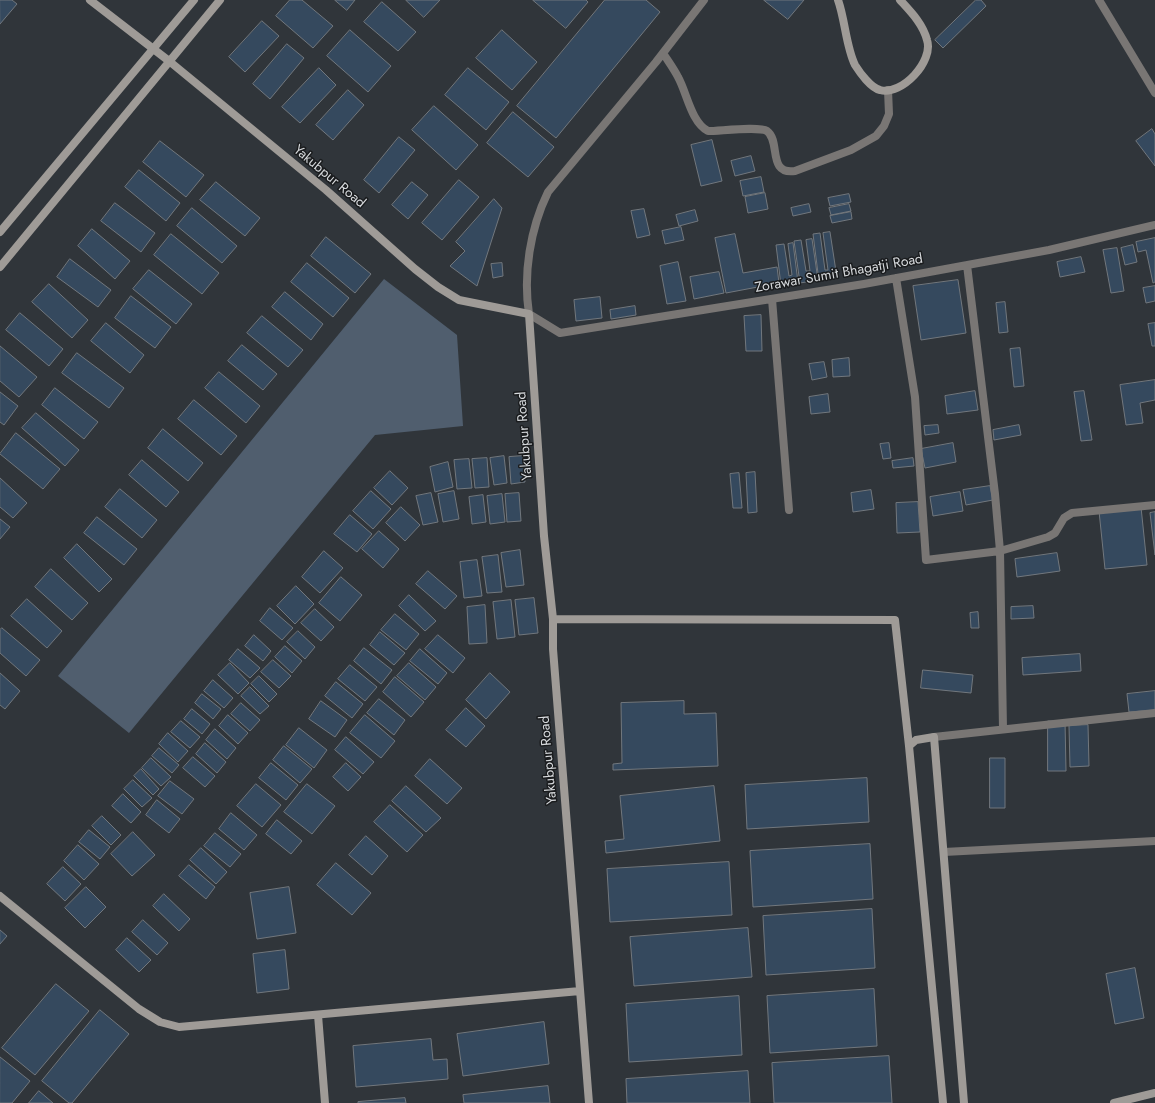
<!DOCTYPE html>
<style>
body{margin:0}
canvas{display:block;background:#30353a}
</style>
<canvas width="1155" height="1103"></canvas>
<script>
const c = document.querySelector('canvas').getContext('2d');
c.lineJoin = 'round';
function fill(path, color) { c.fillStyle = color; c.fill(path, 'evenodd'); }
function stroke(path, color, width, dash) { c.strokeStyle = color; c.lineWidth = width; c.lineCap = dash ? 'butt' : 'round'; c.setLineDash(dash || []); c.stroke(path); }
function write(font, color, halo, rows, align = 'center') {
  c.font = font + ' Jost,sans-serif'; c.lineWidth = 3; c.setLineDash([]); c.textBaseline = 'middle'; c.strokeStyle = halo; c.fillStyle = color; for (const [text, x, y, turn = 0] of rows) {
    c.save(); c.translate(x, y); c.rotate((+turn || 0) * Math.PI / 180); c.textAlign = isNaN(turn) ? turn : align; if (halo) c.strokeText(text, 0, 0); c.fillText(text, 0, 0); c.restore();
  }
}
fill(new Path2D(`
 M384 279 457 335 463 426 375 435 129 733 58 676Z`), '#505e6e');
const building = new Path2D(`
 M0 0H12L17 4 0 24Z
 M290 0H302L333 26 313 48 276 16Z
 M335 0H355L347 10Z
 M406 0H440L424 17Z
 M533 0H586L588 2 566 28Z
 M605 0H646L660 12 556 138 517 106Z
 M764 0H804L788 19Z
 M976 0H981L986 6 943 48 935 40Z
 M382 2 416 32 398 51 364 22Z
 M262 21 279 36 245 72 229 57Z
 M350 30 391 66 368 92 327 56Z
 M502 30 537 62 512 90 476 58Z
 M287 44 304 58 270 99 253 84Z
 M319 68 336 85 300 123 282 107Z
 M468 68 509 102 486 130 445 95Z
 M348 90 364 105 333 140 316 125Z
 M434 106 478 145 456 170 412 130Z
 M513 112 554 147 528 177 487 143Z
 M1152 129 1155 134V166L1136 141Z
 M399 137 415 150 379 193 364 180Z
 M712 140 722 181 701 186 691 145Z
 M160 141 204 175 186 197 143 162Z
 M751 156 755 171 735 176 731 161Z
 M139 170 180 203 166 221 125 187Z
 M761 177 764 192 743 196 740 181Z
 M459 180 479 197 442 240 422 223Z
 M216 182 260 218 245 236 200 200Z
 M412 182 428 195 408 219 392 205Z
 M765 193 768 209 748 213 745 197Z
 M849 194 851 202 830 206 828 198Z
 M494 199 502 208 477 286 450 266 465 251 456 242Z
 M115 203 155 233 141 252 101 221Z
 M809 204 811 212 793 216 791 208Z
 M849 204 851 211 831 215 829 208Z
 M192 208 237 246 222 263 177 226Z
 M644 209 650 235 637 238 631 211Z
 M695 210 698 221 679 226 676 215Z
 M851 212 852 219 832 223 830 216Z
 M681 227 684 240 665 244 662 231Z
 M92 229 130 261 115 279 78 246Z
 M830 232 837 278 819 281 813 234 820 233 825 270H828L823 233Z
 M171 234 219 273 202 294 154 255Z
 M735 234 743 273 777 267 779 283 726 293 715 238Z
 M326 237 371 274 355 293 311 256Z
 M1155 238V282L1153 283 1146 250 1138 252 1136 242Z
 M812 239 818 280 800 283 794 241 801 240 806 271H810L806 240Z
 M793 243 798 282 781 285 776 245 784 244 789 276 792 275 788 244Z
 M1133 245 1137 262 1125 265 1121 248Z
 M1117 248 1124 291 1111 293 1103 250Z
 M1081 257 1085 272 1060 277 1057 262Z
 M70 259 111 290 98 307 57 277Z
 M678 262 686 301 667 304 660 266Z
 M307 263 349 298 333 317 291 282Z
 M502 263 503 276 493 278 491 264Z
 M149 270 192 304 176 324 133 289Z
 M719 272 724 293 694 299 690 277Z
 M958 280 966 333 921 340 913 286Z
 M49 284 88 320 72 338 32 302Z
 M1155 286V301L1146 303 1143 288Z
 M285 292 323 324 311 340 272 307Z
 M131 296 171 327 155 348 115 318Z
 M600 297 602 318 576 321 574 300Z
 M1005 302 1008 332 999 333 996 303Z
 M635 306 636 315 611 319 610 310Z
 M20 313 63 349 49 366 6 330Z
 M761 315 762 351H746L744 316Z
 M262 316 303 350 288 367 247 333Z
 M106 323 144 355 130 373 91 341Z
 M1155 323V346H1152L1148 324Z
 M242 345 277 374 263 390 228 361Z
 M0 346 37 377 19 397 0 381Z
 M1020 348 1024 386 1014 387 1010 349Z
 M77 353 124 388 109 408 62 373Z
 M849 358 850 376 833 377 832 360Z
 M824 362 827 377 812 380 809 364Z
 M219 372 260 406 246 423 205 388Z
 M1155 380V400L1140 403 1143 423 1126 425 1120 385Z
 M55 388 98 422 84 439 42 405Z
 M975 391 978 410 947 414 945 396Z
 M1084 391 1092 440 1081 441 1074 392Z
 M0 392 18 406 4 425 0 422Z
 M828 394 830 412 811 414 809 397Z
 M194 400 237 436 221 455 178 419Z
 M36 413 79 450 65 466 22 428Z
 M938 425 939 433 925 435 924 426Z
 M1019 425 1021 435 994 440 993 430Z
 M163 429 203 463 188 481 148 448Z
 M16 433 60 469 43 489 0 454Z
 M889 443 891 458 883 459 880 444Z
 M953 443 956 462 925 468 921 449Z
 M504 456 507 483 494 485 490 458Z
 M523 456 525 482 511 484 509 457Z
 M487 458 489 487 475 488 472 459Z
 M913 458 914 466 893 468 892 461Z
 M469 459 472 488 457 489 454 460Z
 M142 460 179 492 166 507 129 475Z
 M448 462 453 487 435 492 430 467Z
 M390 471 408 488 392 505 374 488Z
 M755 472 757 512 748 513 746 473Z
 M739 473 742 508H733L730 474Z
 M0 478 27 503 13 518 0 507Z
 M990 486 993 500 966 505 963 490Z
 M120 489 157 520 142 538 105 507Z
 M871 490 874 509 853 512 851 493Z
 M371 491 391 509 373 529 353 511Z
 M454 491 459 519 443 522 438 494Z
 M960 492 963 511 933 516 930 497Z
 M431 493 438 522 423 525 416 496Z
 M519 493 521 521 507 522 505 494Z
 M502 494 505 522 490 524 487 496Z
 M483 495 486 522 472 524 469 497Z
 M918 502 920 532 897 533 896 503Z
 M401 507 420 525 405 541 386 523Z
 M1141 507 1147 565 1105 569 1099 511Z
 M1155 512V555L1150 513Z
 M350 515 372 534 357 552 334 534Z
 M97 517 137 549 124 565 84 533Z
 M0 519 10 527 0 539Z
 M379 531 399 549 383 568 362 549Z
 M77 544 112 579 99 592 64 558Z
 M520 550 524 585 506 587 501 553Z
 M324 551 343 568 320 593 302 577Z
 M1057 553 1060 571 1017 577 1015 559Z
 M498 555 502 592 487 593 482 557Z
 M477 560 482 596 464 598 460 562Z
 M51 569 88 603 72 620 35 587Z
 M428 571 457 596 445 609 416 584Z
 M341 577 362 595 340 621 319 603Z
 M296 586 314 604 295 624 277 606Z
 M409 595 436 621 425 631 399 606Z
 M534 598 538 633 519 635 515 600Z
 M27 599 62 631 47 648 11 616Z
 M511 600 515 637 497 639 493 602Z
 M485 605 487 643 469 644 467 607Z
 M1033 606 1034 618 1011 619V607Z
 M270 608 293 628 282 640 260 621Z
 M315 609 334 627 321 641 301 623Z
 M978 612 979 628H971L970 613Z
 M395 614 419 634 406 650 381 630Z
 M2 628 40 660 26 676 0 653V630Z
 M298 631 315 647 305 659 287 642Z
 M380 632 405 653 394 665 370 645Z
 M254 635 271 651 263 661 245 646Z
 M438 635 465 658 453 673 425 649Z
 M285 646 302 661 292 673 275 657Z
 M364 648 392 670 381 684 354 661Z
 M238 649 260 668 250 678 229 660Z
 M420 649 447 673 438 684 410 661Z
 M1080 654 1081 671 1023 675 1022 658Z
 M273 660 291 676 279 688 261 672Z
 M230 663 249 683 238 694 218 675Z
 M409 663 436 687 425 700 397 676Z
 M350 665 377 687 365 701 338 679Z
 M923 670 973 675 971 693 921 688Z
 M0 673 20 691 5 709 0 705Z
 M490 673 510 692 486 719 466 700Z
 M259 676 277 694 269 702 251 684Z
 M395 677 424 702 411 717 383 692Z
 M213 680 233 698 224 708 204 691Z
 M336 682 363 704 352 718 325 696Z
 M250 687 269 706 260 714 241 696Z
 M1155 691V710L1129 712 1127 694Z
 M202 694 221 709 213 719 195 703Z
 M379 699 405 720 394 735 367 713Z
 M321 701 347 720 335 737 309 719Z
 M684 701V714L716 713 718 766 613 770V764L622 763 621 703Z
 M241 703 260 720 250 731 231 714Z
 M466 708 485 726 466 747 446 730Z
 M192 709 210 724 202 734 184 719Z
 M228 715 248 733 238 744 219 726Z
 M365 715 395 741 381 758 350 733Z
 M181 721 200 737 190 748 171 732Z
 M1048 721H1065L1066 771H1048Z
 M1088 725 1089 766 1070 767 1069 726Z
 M299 728 327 750 314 768 286 745Z
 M215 729 236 748 227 759 206 740Z
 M168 733 188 751 178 762 159 744Z
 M346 737 374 762 363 774 335 750Z
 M205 743 226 762 217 773 196 754Z
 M284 746 312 769 300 783 273 760Z
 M159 748 179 765 172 773 152 756Z
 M193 757 215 776 205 787 183 768Z
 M151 758 171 777 161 786 142 768Z
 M990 758H1005V808H990Z
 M430 759 462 788 447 804 415 776Z
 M271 763 298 785 286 800 259 778Z
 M346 763 361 777 348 791 333 777Z
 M141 769 159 789 153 795 134 776Z
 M867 778 869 822 747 829 745 785Z
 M133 780 152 798 142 807 124 789Z
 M170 781 194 799 182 814 158 796Z
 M256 784 281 805 262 827 237 806Z
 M307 784 335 806 312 834 284 812Z
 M406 786 441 818 426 832 392 801Z
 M714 786 720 841 606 853 605 841 624 839 620 796Z
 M123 794 141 812 131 823 112 806Z
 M157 800 180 819 169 833 146 815Z
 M390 805 423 835 407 852 374 822Z
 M231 813 257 835 244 850 219 829Z
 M102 816 121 835 111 845 92 826Z
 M277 820 302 841 291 854 266 834Z
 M89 830 110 847 100 859 79 842Z
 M133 832 155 855 132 876 111 854Z
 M215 833 241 854 230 867 204 846Z
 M366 836 388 856 372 875 349 855Z
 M870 844 873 899 753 907 750 851Z
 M78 845 99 864 84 880 64 861Z
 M201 848 227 872 216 884 190 860Z
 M729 862 732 915 610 922 607 869Z
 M336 863 371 893 352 915 317 885Z
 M189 865 215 887 206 899 179 876Z
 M63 867 81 884 65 901 47 884Z
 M86 887 106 907 85 928 65 908Z
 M289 887 296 933 257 939 250 893Z
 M164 894 190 919 179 931 153 906Z
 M872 909 875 968 766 975 763 916Z
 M143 920 168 943 157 955 132 932Z
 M748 928 752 977 634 986 630 937Z
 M0 930 7 936 0 944Z
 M127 938 151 960 139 972 116 950Z
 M285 950 289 989 257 993 253 954Z
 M1135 968 1144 1018 1115 1024 1106 974Z
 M56 984 89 1011 35 1075 2 1048Z
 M874 989 877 1046 770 1053 767 996Z
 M739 996 742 1055 629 1062 626 1004Z
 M100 1010 129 1034 72 1103H69L42 1081Z
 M544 1022 549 1064 463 1076 457 1034Z
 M431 1039 433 1060 447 1059 448 1079 356 1087 353 1046Z
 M889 1056 892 1103H774L772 1063Z
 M0 1057 30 1081 12 1103H0Z
 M748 1071 750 1103H627L626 1079Z
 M548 1086 550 1103H464L463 1095Z
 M39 1091 53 1103H29Z
 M405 1098 406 1103H358V1102Z`);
fill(building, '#35495e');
stroke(building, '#71777d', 1);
stroke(new Path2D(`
 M704 0 656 62 548 192C530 229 523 274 529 314L560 333 864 284 1049 250 1155 225
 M1099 0 1155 93
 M663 53C668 61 674 69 678 77 687 93 691 122 708 131 720 131 759 126 767 131 781 141 767 175 795 171L851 150 876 136 884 126 889 114 888 90
 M967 265 995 494 1000 551 1003 729
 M896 278 915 397 926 560 1000 551 1048 537 1055 533 1064 518 1072 513 1155 505
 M772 299 789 510
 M934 737 1155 713
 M944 852 1155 841`), '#797674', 8);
stroke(new Path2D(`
 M90 0 169 61 326 190 415 269 438 287 459 300 529 314 544 536 553 619V649L589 1103
 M838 0C845 19 846 47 855 65 860 73 871 88 880 90 902 96 934 61 927 40 923 24 911 12 900 0
 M0 232 194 0
 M0 267 220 0
 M553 619 895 620 909 746
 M0 896 139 1009 160 1022 179 1027 580 991
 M318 1015 325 1103
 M943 1103 909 746 916 740 934 737 964 1103
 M1114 1103 1155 1093`), '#9f9b97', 8);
write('14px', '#d6d9dc', '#1a1c1e', [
 ["Yakubpur Road",329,177,40],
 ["Zorawar Sumit Bhagatji Road",839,274,-10],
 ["Yakubpur Road",525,436,-94],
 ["Yakubpur Road",549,760,-95]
]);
</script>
